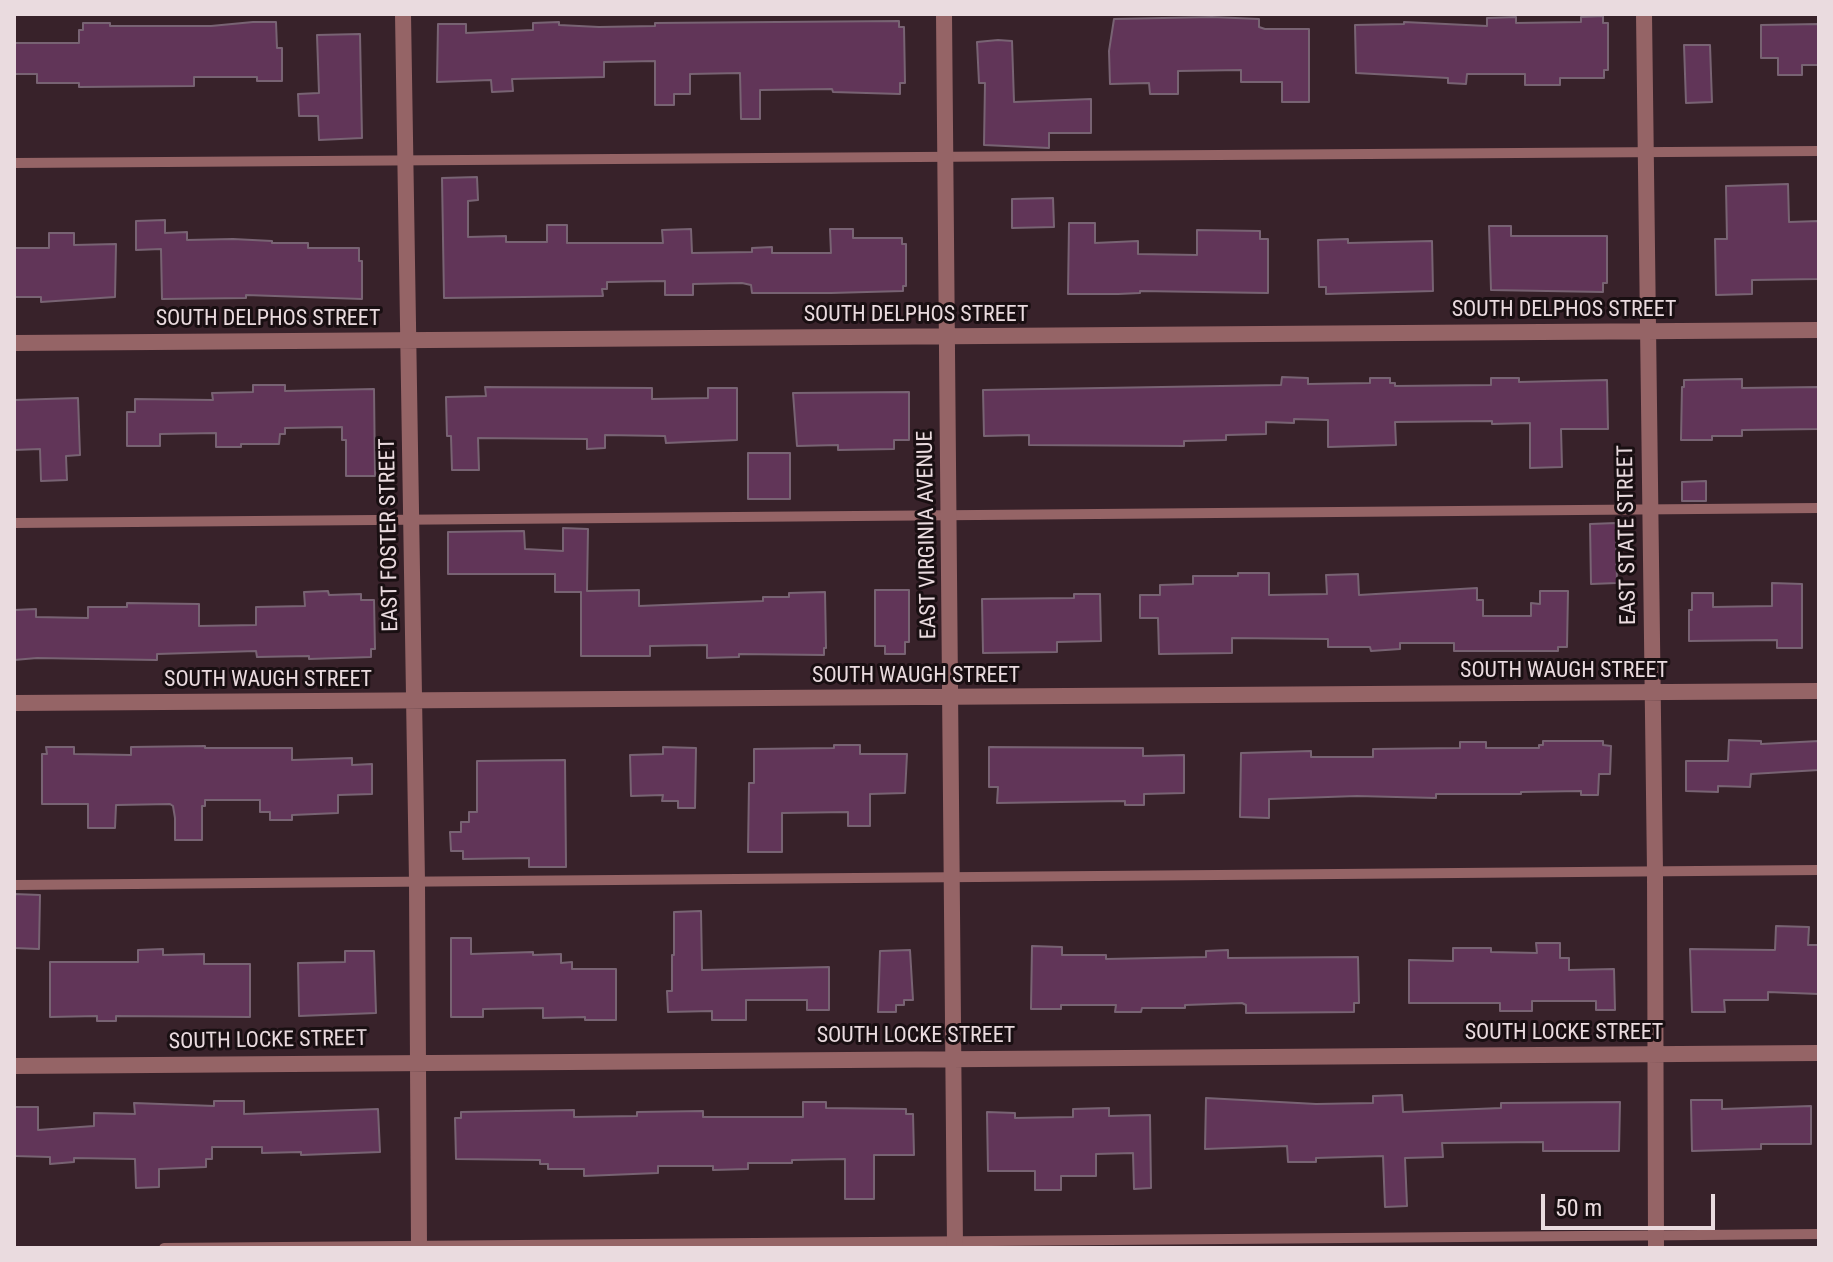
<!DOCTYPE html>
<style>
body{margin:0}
#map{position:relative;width:1833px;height:1262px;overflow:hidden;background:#38222a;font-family:"Roboto Condensed",sans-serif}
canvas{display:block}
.frame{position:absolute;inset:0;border:16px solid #eadbdf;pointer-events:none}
.scale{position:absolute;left:1541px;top:1194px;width:174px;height:36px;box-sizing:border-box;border:4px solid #eadbdf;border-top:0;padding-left:10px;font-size:24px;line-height:28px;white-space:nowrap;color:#eadbdf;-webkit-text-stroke:6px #190f12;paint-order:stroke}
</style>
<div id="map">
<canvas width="1833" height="1262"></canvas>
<div class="frame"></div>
<div class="scale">50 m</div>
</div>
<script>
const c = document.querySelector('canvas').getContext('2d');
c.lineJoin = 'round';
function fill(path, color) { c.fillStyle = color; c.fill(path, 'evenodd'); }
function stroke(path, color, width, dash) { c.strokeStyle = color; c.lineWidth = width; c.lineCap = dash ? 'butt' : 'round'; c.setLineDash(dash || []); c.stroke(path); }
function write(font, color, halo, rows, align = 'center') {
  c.font = font + ' "Roboto Condensed",sans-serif'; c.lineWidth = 6; c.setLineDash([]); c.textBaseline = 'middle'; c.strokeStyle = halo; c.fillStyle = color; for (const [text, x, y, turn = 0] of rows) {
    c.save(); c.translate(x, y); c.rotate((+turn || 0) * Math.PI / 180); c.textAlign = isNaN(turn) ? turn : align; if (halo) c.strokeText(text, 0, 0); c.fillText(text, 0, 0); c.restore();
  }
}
const building = new Path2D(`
 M1603 16V23H1608V70H1604V78H1560V85H1525V74H1467L1466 84 1448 83V78L1356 73 1355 25 1404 24V22L1487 26V18L1516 17V23L1581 22V17Z
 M1212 17 1259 19V27L1265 29H1309V102H1282V82H1241V70L1178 71V94H1150L1149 83 1110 84 1109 51 1114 19Z
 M899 21V27H904L905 83H900V94L833 92 832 89 760 90V119H741L740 73 690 74V94H674V105H655V61L604 62V77L512 79 513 91 492 92 491 80 437 82 438 24H466V33L533 30V23L559 22V25L599 27 655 26V23Z
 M253 22H276L277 48H282V81H257V77H194V86L79 87V83H37V74H14V43H79V30H83V23H110V26H211Z
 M1819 24V65H1802V75H1778V58H1761V25Z
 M360 34 362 138 319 140 318 116H299L298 94 319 93 317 35Z
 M998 40 1012 41 1014 102 1091 99V133H1049V148L984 145 985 83H979L977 42Z
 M1684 45H1710L1712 102 1686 103Z
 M477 177 478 200 468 201V237L506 236V242H547V225H567V243H663L662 230 691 229 692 253 752 252V248L772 247V253H831L830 229H853V238H902V244H906V286H903V291L831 293H752L751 285 742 283 693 284V295H665V281L607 282V289H602L603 296 444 298 442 178Z
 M1788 184 1789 222 1819 221V279L1752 280V294L1716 295 1715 239H1727L1726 186Z
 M1053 198 1054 227 1012 228V199Z
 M165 220V233L187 232V240L233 239 272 241V243H308V248H359V261H362V299L246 295V298L162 299 161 249 136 250V221Z
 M1069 223H1095V243L1138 241V254L1197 255V230L1260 231V239H1268V293L1140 291V293L1118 294H1068Z
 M1489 226H1511V236H1607V283H1603V292L1491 290Z
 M49 233H74V245L116 244 115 297 41 302V297H14V248H49Z
 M1348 239V243L1432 241 1433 291 1326 294V287H1319L1318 240Z
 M1282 377 1308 378V384L1370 383V378H1390V383H1395V386L1491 385V378H1519V382L1607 380 1608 429H1561L1562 467 1530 468V423L1492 424V421L1395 422 1396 445 1328 447V420L1294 419V423L1266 422V434L1226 435V440L1184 441V446L1029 445V435L984 436 983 390 1281 385Z
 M1742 379V388L1819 387V429L1742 430V436H1712V440H1681L1682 387H1684V380Z
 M253 385H285V391L374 389 375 476H346V440H342V427L285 428V434H280L279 444H241V447H216V433L160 434V446H127V412H135V399L213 400 212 393 253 392Z
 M485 387 652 388V399L708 398V388H737V440L666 443 665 436 605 435V448L587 449V439L478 438 479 470H452L451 436H447L446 397 486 396Z
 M909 392V440H894V449L838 450V445L797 446 793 393Z
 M78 398 80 455 66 456 67 480 41 481 40 449 14 450V400Z
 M748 453H790V499H748Z
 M1706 481V501H1682V482Z
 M1616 523 1617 583 1591 584 1590 524Z
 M563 528 588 529 587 591 639 590V606L763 601V597H789V593L825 592 826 648H824V655L739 654V657L707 658V645L650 646V656H581V592H555V574H448V532L524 531 525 549 563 551Z
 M1238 573H1269V595L1327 594 1326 575 1358 574 1359 595 1477 588V600H1483V616H1531V603L1540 604V591H1568L1567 647H1558V651H1454V643H1400V649L1371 651 1370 647H1328V639L1232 638V653L1159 654 1158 618H1140V595H1160V585L1193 584V576H1238Z
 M1772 583 1802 584V648H1777V640L1689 641V610H1692V593H1713V607L1772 606Z
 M875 590H909V642H905V654H885V646H875Z
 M328 591 329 595 361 594V600H374L375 649H371V657L309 659V656L257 657 256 651 157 654V660L37 658 14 660V610L36 609V617L88 618V607H127V603L199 604V626L256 625V607L305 606 304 592Z
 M1074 594H1100L1101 641 1057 642V652L983 653 982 599 1074 598Z
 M1729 740 1761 741V744L1819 741V770L1751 774 1750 787 1718 786V792L1686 791V761H1728Z
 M1543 741H1603V745L1611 746 1610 774H1599L1598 795H1581V791L1521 792V794H1436V798L1357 796 1269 799V818L1240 817 1241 753 1311 751V757H1373V749L1460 748V742H1486V748H1539V745H1543Z
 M834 745H860V754H907L905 793 870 794V826H848V812L782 813V852H748L749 783H754V749L834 748Z
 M205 746V748H292V760L352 758V765L372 764V794L338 795V813L292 815V820H270V812H260V800H205V806H202V840H175V818L173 806 170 804 116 805 115 828H88V804H42V754H47L46 747H74V754L131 755V747Z
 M663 747 696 748 695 808H678V801H662L663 795 631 796 630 755 663 754Z
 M989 747 1143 748V756L1184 755V793L1144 794V805H1125V801L997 803 998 787H989Z
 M565 760 566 867H529V858L463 859V851H451L450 832H461V822H469V812H477V761Z
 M14 894 40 895 39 949 14 948Z
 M701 911 702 970 829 967V1010H807V1000H746V1020H712V1011L668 1012 667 991H672V955H674V912Z
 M1776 926 1809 927 1808 945H1819V994L1768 992V1000H1724L1725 1012H1692L1690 949 1775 950Z
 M451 938H471V954L533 952V955L561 954V963L572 962V969H616V1020H585V1017L543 1018V1008L483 1009V1017H451Z
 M1536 943H1560V958H1569V970L1614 969 1615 1010H1596V1001H1532V1011H1500V1003H1409V960L1453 961V948H1491V952L1537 953Z
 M1032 946 1062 947V955H1106V959L1206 957V951L1228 950V958L1358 957 1359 1003H1354V1012L1246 1013V1005L1242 1003 1185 1005V1008H1142L1141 1012H1115L1116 1005H1061V1009H1031Z
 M163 949V955L204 954V964H250V1017L116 1016V1021H97V1016L50 1017V962H138V950Z
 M910 950 913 1000H904V1005H896V1012H878L880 951Z
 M345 951H374L376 1013 299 1016 298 963 345 962Z
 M1402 1095 1403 1112 1501 1108V1103L1620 1102 1619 1151H1543V1142L1442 1143 1443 1157 1405 1158 1407 1206 1385 1207 1383 1156 1316 1158V1162H1288L1287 1146 1205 1149 1206 1098 1316 1104 1373 1103V1096Z
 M1691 1100H1722V1109L1811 1106V1144H1761V1149L1692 1151Z
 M214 1101H244V1114L378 1109 380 1152 301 1155V1152L262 1153V1147H212V1159H206V1167L159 1169V1187L136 1188 135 1159 74 1158V1162L50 1164V1157L14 1156V1107H38V1130L94 1126V1113L135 1114 134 1103 214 1106Z
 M803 1102H826V1108L906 1109V1114H913L914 1155H874V1199H845V1159L792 1160V1163H748V1169L713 1170V1166H658V1173L584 1176V1169H548V1164H540V1160L456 1159 455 1118H461V1112L574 1110V1117L637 1116V1112L703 1111V1117H803Z
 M1109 1108V1116L1150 1115 1151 1188 1134 1189 1133 1153 1096 1154V1176H1061V1190H1035V1171H988L987 1112 1015 1113V1118L1073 1117V1109Z`);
fill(building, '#613558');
stroke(building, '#786373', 2);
stroke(new Path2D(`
 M14 163 1819 151
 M14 523 1819 508
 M14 885 1819 870
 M164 1248 1819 1234`), '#956466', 10);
stroke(new Path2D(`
 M403 14 417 882 419 1248
 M944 14 955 1248
 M1644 14 1655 872 1656 1248
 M14 343 1819 330
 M14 703 1819 691
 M14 1066 1819 1053`), '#956466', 16);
write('22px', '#eadbdf', '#190f12', [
 ["SOUTH DELPHOS STREET",1564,310],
 ["SOUTH DELPHOS STREET",916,315],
 ["SOUTH DELPHOS STREET",268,319],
 ["EAST FOSTER STREET",390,535,-91],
 ["EAST VIRGINIA AVENUE",928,535,-91],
 ["EAST STATE STREET",1628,535,-91],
 ["SOUTH WAUGH STREET",1564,671],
 ["SOUTH WAUGH STREET",916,676],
 ["SOUTH WAUGH STREET",268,680],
 ["SOUTH LOCKE STREET",1564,1033],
 ["SOUTH LOCKE STREET",916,1036],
 ["SOUTH LOCKE STREET",268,1041,-1]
]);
</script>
